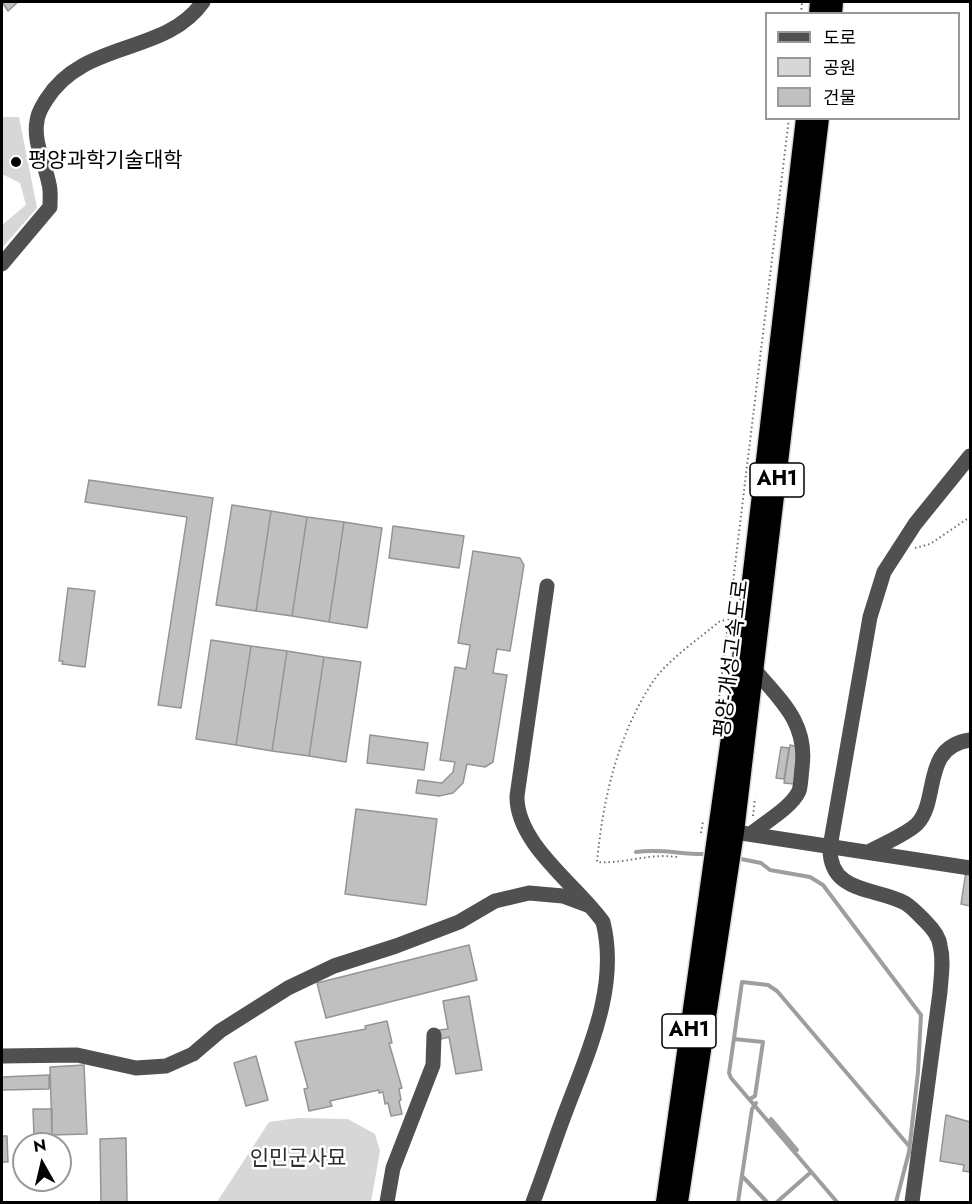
<!DOCTYPE html>
<meta charset="utf-8">
<style>
body{margin:0}
#map{position:relative;width:972px;height:1204px;overflow:hidden;background:#fff;font-family:Jost,"Noto Sans KR",sans-serif}
canvas{display:block}
.frame{position:absolute;inset:0;border:3px solid #000;pointer-events:none}
.legend{position:absolute;left:765px;top:12px;width:195px;height:108px;box-sizing:border-box;background:#fff;border:2px solid #999;margin:0;padding:8px 10px;list-style:none;font-size:18px;color:#000}
.legend li{display:flex;align-items:center;gap:12px;height:30px}
.legend b{width:30px;border:2px solid #999}
.north{position:absolute;left:12px;top:1132px;width:60px;height:60px;box-sizing:border-box;background:#fff;border:2px solid #999;border-radius:50%;rotate:352deg;font-size:16px;font-weight:700;line-height:24px;text-align:center;color:#000}
.north::after{content:'';display:block;margin:auto;width:21px;height:27px;background:#000;clip-path:polygon(50% 0,100% 100%,50% 72%,0 100%)}
</style>
<div id="map">
<canvas width="972" height="1204"></canvas>
<div class="frame"></div>
<ul class="legend">
<li><b style="height:8px;background:#505050"></b>도로</li>
<li><b style="height:16px;background:#d7d7d7"></b>공원</li>
<li><b style="height:16px;background:#c0c0c0"></b>건물</li>
</ul>
<div class="north">N</div>
</div>
<script>
const c = document.querySelector('canvas').getContext('2d');
c.lineJoin = 'round';
function fill(path, color) { c.fillStyle = color; c.fill(path, 'evenodd'); }
function stroke(path, color, width, dash) { c.strokeStyle = color; c.lineWidth = width; c.lineCap = dash ? 'butt' : 'round'; c.setLineDash(dash || []); c.stroke(path); }
function write(font, color, halo, rows, align = 'center') {
  c.font = font + ' Jost,"Noto Sans KR",sans-serif'; c.lineWidth = 5; c.setLineDash([]); c.textBaseline = 'middle'; c.strokeStyle = halo; c.fillStyle = color; for (const [text, x, y, turn = 0] of rows) {
    c.save(); c.translate(x, y); c.rotate((+turn || 0) * Math.PI / 180); c.textAlign = isNaN(turn) ? turn : align; if (halo) c.strokeText(text, 0, 0); c.fillText(text, 0, 0); c.restore();
  }
}
fill(new Path2D(`
 M2 117H19L37 208 2 248V225L26 205 20 183 4 175 2 176Z
 M298 1118 348 1119 375 1134 380 1151 371 1202H217L269 1122Z`), '#d7d7d7');
stroke(new Path2D(`
 M636 852C662 848 682 855 707 854
 M736 858 761 863 770 870 810 877 823 885 921 1015 918 1072 909 1152 896 1202
 M734 1039 763 1042 755 1096 750 1099
 M771 1119 797 1150
 M743 1177 767 1202
 M738 1202 752 1109 756 1103
 M777 1202 811 1172
 M837 1202 731 1078 729 1073 742 982 768 985 777 991 909 1146`), '#9e9e9e', 4);
const building = new Path2D(`
 M2 2H18L8 11Z
 M89 480 213 498 181 708 158 705 187 517 85 502Z
 M232 505 271 511 256 611 216 605Z
 M271 511 307 517 292 616 256 611Z
 M307 517 344 522 329 622 292 616Z
 M344 522 382 528 367 628 329 622Z
 M393 526 464 536 459 568 389 558Z
 M473 551 520 558 524 565 510 651 497 649 493 673 507 675 493 762 485 767 467 764 463 783 453 793 439 796 416 793 418 780 442 783 453 772 455 762 440 760 455 667 466 669 470 645 458 643Z
 M68 588 95 591 85 667 62 664 63 661H59Z
 M211 640 251 646 236 745 196 739Z
 M251 646 287 651 272 751 236 745Z
 M287 651 324 657 309 756 272 751Z
 M324 657 361 662 346 762 309 756Z
 M370 735 428 743 424 770 367 763Z
 M790 745 799 747 794 784 784 783Z
 M781 747 789 748 784 779 776 778Z
 M356 809 437 819 426 905 345 894Z
 M966 871 970 872V906L961 904Z
 M469 945 477 980 326 1018 317 983Z
 M469 996 482 1070 456 1074 449 1037 441 1039 439 1030 448 1029 443 1001Z
 M387 1021 392 1043H389L402 1088 399 1089 401 1100 399 1101 402 1114 391 1116 388 1103 385 1104 383 1092 379 1093V1090L330 1101 332 1106 309 1111 304 1089 308 1088 295 1042 366 1029 365 1026Z
 M256 1056 268 1100 246 1106 234 1063Z
 M84 1065 87 1134 52 1135 50 1067Z
 M49 1075V1089L2 1090V1077Z
 M33 1109H52V1135L34 1136Z
 M946 1115 970 1122V1172L963 1171 964 1165 940 1161Z
 M2 1136H7L8 1162H2Z
 M126 1138 127 1202H101L100 1139Z`);
fill(building, '#c0c0c0');
stroke(building, '#949494', 1.5);
const highway = new Path2D(`
 M818 14 819 2
 M833 14 834 2
 M665 1202 746 623 805 118
 M679 1202 735 832 820 118`);
stroke(highway, '#dbdbdb', 21);
stroke(new Path2D(`
 M801 14 802 2
 M915 548 930 544 970 517
 M716 723 789 118
 M753 816 755 798
 M701 833 703 821
 M677 857C646 853 627 864 597 862 603 799 617 737 652 683 666 661 700 638 720 621L727 620`), '#727272', 2, [1.5, 3]);
stroke(new Path2D(`
 M2 264 50 207C50 199 51 191 49 184 45 163 33 142 37 121 38 112 42 107 46 100 84 39 165 56 203 2
 M735 832 970 868
 M751 834C765 822 791 808 799 791 801 785 801 775 802 768 808 723 781 701 754 669
 M868 852C881 845 907 834 917 824 940 800 921 747 970 740
 M2 1056 77 1055 136 1068 166 1066 193 1054 220 1031 288 988 334 966 396 946 459 922 495 901 529 893 563 896 590 906
 M387 1202 393 1168 433 1065 434 1035
 M533 1202C545 1171 555 1139 567 1108 589 1050 619 986 603 922 577 885 516 844 517 796L547 586
 M912 1202 940 992C941 977 944 961 940 945 939 937 932 928 926 922 919 915 913 908 905 903 875 887 829 894 830 847L870 617 884 572 915 524 970 456`), '#505050', 15);
stroke(highway, '#000', 18);
for (const [x, y, r, color] of [
 [16,162,6,"#000"]
]) { const dot = new Path2D(); dot.arc(x, y, r, 0, 2 * Math.PI); c.fillStyle = color; c.fill(dot); stroke(dot, '#fff', 2); }
for (const [x, y, w] of [
 [777,480,54],
 [689,1031,54]
]) { const box = new Path2D(); box.roundRect(x - w / 2, y - 17, w, 34, 4.5); c.fillStyle = '#fff'; c.fill(box); stroke(box, '#000', 1.5); }
write('bold 20px', '#000', null, [
 ["AH1",777,480],
 ["AH1",689,1031]
]);
write('21px', '#000', '#fff', [
 ["평양과학기술대학",28,162]
], 'left');
write('21px', '#000', '#fff', [
 ["평양-개성고속도로",733,659,-83]
]);
write('21px', '#2e2e2e', '#fff', [
 ["인민군사묘",298,1160]
]);
</script>
